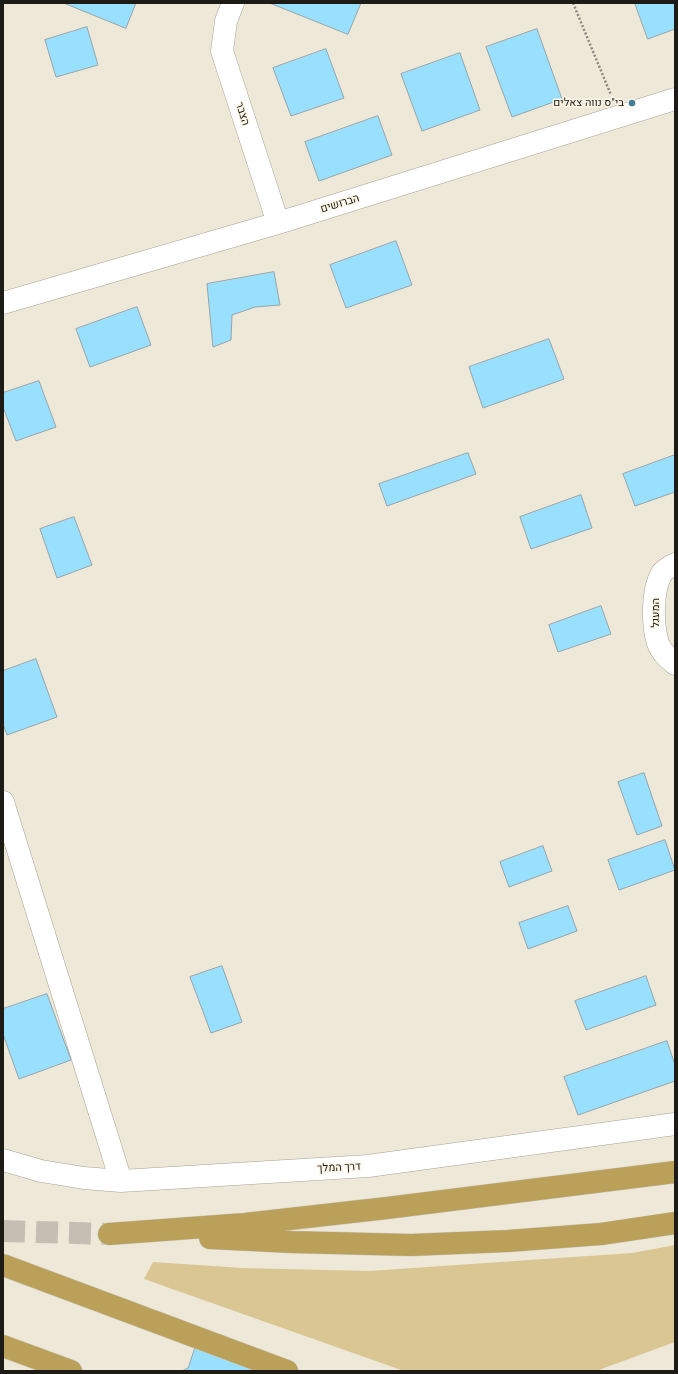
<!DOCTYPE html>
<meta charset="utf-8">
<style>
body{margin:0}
#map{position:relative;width:678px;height:1374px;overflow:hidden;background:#eee8d9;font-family:"Roboto Condensed",sans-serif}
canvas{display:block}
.frame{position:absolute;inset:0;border:4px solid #1d1b16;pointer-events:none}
</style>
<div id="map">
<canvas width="678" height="1374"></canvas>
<div class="frame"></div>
</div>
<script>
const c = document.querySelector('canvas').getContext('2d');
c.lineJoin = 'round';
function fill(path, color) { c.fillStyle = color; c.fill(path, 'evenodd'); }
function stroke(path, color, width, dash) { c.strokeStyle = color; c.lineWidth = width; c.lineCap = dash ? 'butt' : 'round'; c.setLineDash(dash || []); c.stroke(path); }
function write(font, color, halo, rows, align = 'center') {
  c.font = font + ' "Roboto Condensed",Heebo,sans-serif'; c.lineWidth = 3; c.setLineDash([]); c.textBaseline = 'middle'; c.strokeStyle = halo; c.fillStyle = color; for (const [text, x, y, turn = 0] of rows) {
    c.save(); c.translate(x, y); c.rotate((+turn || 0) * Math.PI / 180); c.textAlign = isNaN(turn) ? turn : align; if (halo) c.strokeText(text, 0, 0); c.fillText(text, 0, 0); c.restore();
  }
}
fill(new Path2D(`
 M675 1245V1342L596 1371H404L144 1279 153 1262 242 1268 369 1271 632 1253Z`), '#dac692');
const building = new Path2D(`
 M64 3H136L126 28Z
 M270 3H361L348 34Z
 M635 3H675V29L648 39Z
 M87 27 98 65 56 77 45 40Z
 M537 29 562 99 512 117 486 47Z
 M326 49 344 98 291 116 273 68Z
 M460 53 480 110 422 131 401 74Z
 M378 116 392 155 319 181 305 142Z
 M396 241 412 285 346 308 330 265Z
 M274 272 280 305 255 307 232 315 231 340 213 347 207 284Z
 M137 307 151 345 90 367 76 329Z
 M549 339 564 379 483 408 469 367Z
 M39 381 56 427 16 441 3 407V393Z
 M468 453 476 474 387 506 379 484Z
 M675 455V492L635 506 623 474Z
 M581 495 592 528 531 549 520 517Z
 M74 517 92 565 57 578 40 529Z
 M601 606 611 634 558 652 549 625Z
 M36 659 57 717 7 735 3 724V671Z
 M644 773 662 826 637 835 618 782Z
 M665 840 675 870 619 890 608 860Z
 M543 846 552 871 509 887 500 862Z
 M568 906 577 931 528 949 519 923Z
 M222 966 242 1022 211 1033 190 977Z
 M646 976 656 1005 586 1030 575 1001Z
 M47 994 71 1060 19 1079 3 1034V1009Z
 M667 1041 675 1065V1081L578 1115 564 1077Z
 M198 1339 286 1371H182L188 1368Z`);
fill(building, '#99e0fe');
stroke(building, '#94a4ab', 1);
stroke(new Path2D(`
 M3 1231 109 1234`), '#c4bfb2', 22, [22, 11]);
const minor = new Path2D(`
 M233 3 226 21 222 51 278 223
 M3 303 278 223 675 99
 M675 564C671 566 665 569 662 573 652 589 652 624 658 643 661 652 668 658 675 664
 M3 802 121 1181
 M3 1160 41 1171 84 1178 121 1181 368 1166 675 1124`);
const highway = new Path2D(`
 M109 1234 245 1224 387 1208 675 1172
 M210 1238 291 1242 411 1245 508 1241 601 1234 675 1223
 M3 1265 287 1371
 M3 1346 71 1371`);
stroke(minor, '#a7a293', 23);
stroke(highway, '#cdcdcc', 23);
stroke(new Path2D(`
 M573 3 611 95`), '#8b877d', 2.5, [2, 2]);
stroke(minor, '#fff', 22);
stroke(highway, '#baa058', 22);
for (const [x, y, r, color] of [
 [632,103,4,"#427e95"]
]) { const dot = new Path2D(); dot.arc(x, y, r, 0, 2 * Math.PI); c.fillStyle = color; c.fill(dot); stroke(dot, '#fbf6e6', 1.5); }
write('11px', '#1d1b16', '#fbf6e6', [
 ["בי\"ס נווה צאלים",624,103]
], 'right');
write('11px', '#1d1b16', '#fbf6e6', [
 ["הצבר",242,114,72],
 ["הברושים",340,204,-17],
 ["המעגל",656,613,-90],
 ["דרך המלך",339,1168,-3]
]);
</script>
